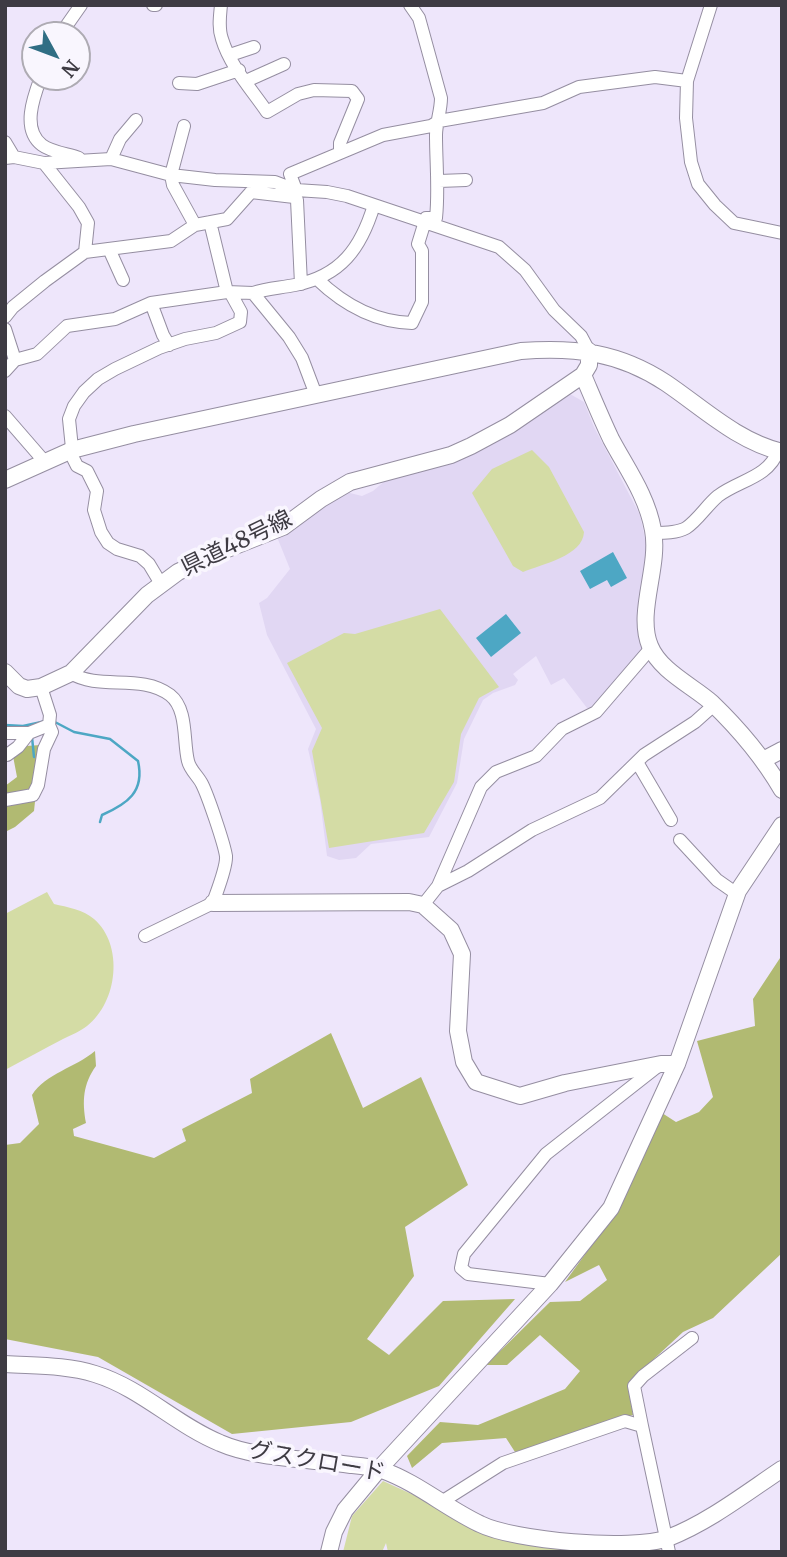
<!DOCTYPE html>
<meta charset="utf-8">
<style>
body{margin:0}
#map{position:relative;width:787px;height:1557px;overflow:hidden;background:#eee6fb;font-family:Merriweather,serif}
canvas{display:block}
.frame{position:absolute;inset:0;border:7px solid #3e3b43;pointer-events:none}
.north{position:absolute;left:21px;top:21px;width:70px;height:70px;box-sizing:border-box;background:#f9f6fe;border:2px solid #aeabb3;border-radius:50%;rotate:131deg;font-size:19px;font-weight:700;line-height:28px;text-align:center;color:#3e3b43}
.north::after{content:'';display:block;margin:auto;width:24px;height:32px;background:#306e84;clip-path:polygon(50% 0,100% 100%,50% 72%,0 100%)}
</style>
<div id="map">
<canvas width="787" height="1557"></canvas>
<div class="frame"></div>
<div class="north">N</div>
</div>
<script>
const c = document.querySelector('canvas').getContext('2d');
c.lineJoin = 'round';
function fill(path, color) { c.fillStyle = color; c.fill(path, 'evenodd'); }
function stroke(path, color, width, dash) { c.strokeStyle = color; c.lineWidth = width; c.lineCap = dash ? 'butt' : 'round'; c.setLineDash(dash || []); c.stroke(path); }
function write(font, color, halo, rows, align = 'center') {
  c.font = font + ' Merriweather,"Noto Sans JP",serif'; c.lineWidth = 7; c.setLineDash([]); c.textBaseline = 'middle'; c.strokeStyle = halo; c.fillStyle = color; for (const [text, x, y, turn = 0] of rows) {
    c.save(); c.translate(x, y); c.rotate((+turn || 0) * Math.PI / 180); c.textAlign = isNaN(turn) ? turn : align; if (halo) c.strokeText(text, 0, 0); c.fillText(text, 0, 0); c.restore();
  }
}
fill(new Path2D(`
 M570 394 584 402 594 427 640 515 648 553 638 630 644 649 591 710 587 708 564 678 551 685 536 656 513 674 518 680 515 685 493 693 483 700 464 739 457 783 429 837 371 844 356 858 339 860 327 856 320 800 308 749 316 729 267 635 259 603 267 598 290 569 277 537 346 492 362 496 373 491 387 479 460 459 484 448Z`), '#e1d7f3');
fill(new Path2D(`
 M532 450 549 467 584 532C583 556 542 564 523 572L513 566 472 493 492 469Z
 M440 609 499 687 479 698 461 734 454 782 424 833 329 848 312 751 322 728 287 663 344 633 355 634Z
 M47 892 54 904C67 907 84 910 94 919 124 945 118 1002 87 1026 81 1031 71 1035 63 1039 44 1049 25 1059 5 1070V914Z
 M383 1481 438 1506 486 1535 536 1546 601 1548 659 1546 660 1552H388L386 1543 382 1552H343L352 1516Z`), '#d4dca5');
fill(new Path2D(`
 M41 745 34 811 15 827 5 832V786L17 777 13 756 26 746Z
 M782 955V1253L713 1318 683 1332 628 1383 633 1415 515 1452 506 1438 442 1443 412 1468 407 1456 440 1422 478 1425 565 1389 580 1371 540 1335 507 1365H486L550 1302 580 1301 607 1280 599 1265 565 1282 610 1220 662 1113 676 1122 699 1112 713 1097 697 1041 755 1026 753 999Z
 M331 1033 363 1108 421 1077 468 1185 405 1227 414 1276 367 1339 389 1355 443 1301 515 1299 439 1386 351 1422 232 1434 98 1357 5 1339V1145L20 1143 39 1124 32 1095C46 1073 75 1068 95 1051L96 1066C83 1084 82 1101 86 1123L73 1129 74 1136 154 1158 186 1141 182 1129 252 1093 250 1079Z`), '#b1ba72');
fill(new Path2D(`
 M613 552 627 578 611 587 607 580 590 589 580 571Z
 M506 614 521 633 491 657 476 638Z`), '#4da7c4');
stroke(new Path2D(`
 M53 721 74 732 110 739 138 761C145 792 127 804 102 815L100 822
 M5 725 23 726 46 721
 M32 737 34 757`), '#4da7c4', 2.5);
const street = new Path2D(`
 M153 5H156
 M221 5C220 16 218 28 222 39 230 66 252 90 267 112L298 94 314 90 352 91 358 99 340 143V153
 M711 5 687 81 686 118 691 162 698 184 715 205 734 223 782 233
 M60 35 81 5
 M230 55 254 47
 M41 77C34 96 21 129 42 145 51 152 68 154 79 158
 M246 81 284 64
 M179 83 197 84 239 70
 M184 126 171 175 173 185 195 225
 M5 142 14 157
 M5 158 14 157 44 163 111 159 171 175 215 180 275 182 296 190 327 192 347 196 499 247 525 270 554 310 581 336 589 351
 M111 159 120 139 136 120
 M44 163 79 207 88 223 85 252
 M439 181 466 180
 M296 190 290 174 383 135 431 126 439 121 543 103 579 87 655 77 687 81
 M294 197 297 200 301 284
 M210 222 227 292
 M109 249 123 280
 M317 279C343 304 375 322 412 323L422 302V251L418 244 426 218H436C439 190 436 163 436 135 436 123 441 111 441 98L419 18 410 5
 M253 293C267 288 280 288 295 285 341 276 361 248 374 205
 M151 303 163 335 169 345
 M5 317 13 307 45 281 85 252 171 241 195 225 227 219 251 192 294 197 296 190
 M5 329 15 360
 M5 371 15 360 37 354 67 326 115 319 151 303 227 292 253 293 289 337 302 358 316 395
 M5 416 44 461
 M654 533C664 533 677 533 686 528 698 520 707 505 718 496 739 480 768 478 778 451
 M161 584 149 564 140 556 117 549 108 543 101 532 94 510 97 491 87 471 77 466 73 458 69 419 74 406 84 392 98 379 115 369 159 348 185 339 216 333 240 322 241 312 230 292
 M71 673C99 691 141 673 170 695 188 709 183 741 188 761 190 770 198 776 202 784 208 796 224 843 226 856 227 867 217 891 213 903L145 936
 M5 733H29L49 725
 M7 755 18 747 29 733
 M637 762 671 820
 M5 800 33 795 38 785 44 749 52 732 49 725 50 715 41 687
 M680 840 717 880 737 894
 M438 886 468 871 532 830 600 798 644 755 695 722 714 705
 M423 905 438 886 481 787 496 772 536 756 562 729 596 712 651 648
 M550 1284 468 1274 461 1268 464 1254 546 1154 658 1066
 M642 1426 634 1386 643 1376 692 1338
 M443 1501 503 1463 625 1421 642 1426 669 1552`);
const secondary = new Path2D(`
 M583 375C592 396 601 418 611 439 627 469 647 496 653 530 660 567 636 612 650 646 660 671 693 686 712 703 739 729 764 759 782 790
 M5 480 72 450 134 434 521 351C575 347 619 352 666 383 703 408 737 441 782 452
 M5 672 19 686 27 689 41 687 71 673 147 595 178 572 225 550 283 527 321 499 350 482 451 455 471 446 510 425 583 375 589 365V351
 M763 760 782 750
 M213 903 409 902 423 905 451 930 462 954 458 1031 464 1062 476 1082 520 1096 565 1083 661 1064H677
 M5 1364C35 1366 66 1365 95 1374 141 1388 176 1425 220 1443 256 1459 311 1459 351 1465 361 1466 372 1467 382 1470 418 1483 446 1508 480 1524 514 1541 632 1551 668 1538 709 1522 746 1493 782 1469
 M329 1552 334 1532 345 1510 379 1469 550 1284 611 1208 677 1064 738 891 782 825`);
stroke(street, '#958ea1', 14);
stroke(secondary, '#958ea1', 18);
stroke(street, '#fff', 12);
stroke(secondary, '#fff', 16);
write('23px', '#3e3b43', '#f9f6fe', [
 ["県道48号線",237,544,-26],
 ["グスクロード",317,1462,10]
]);
</script>
